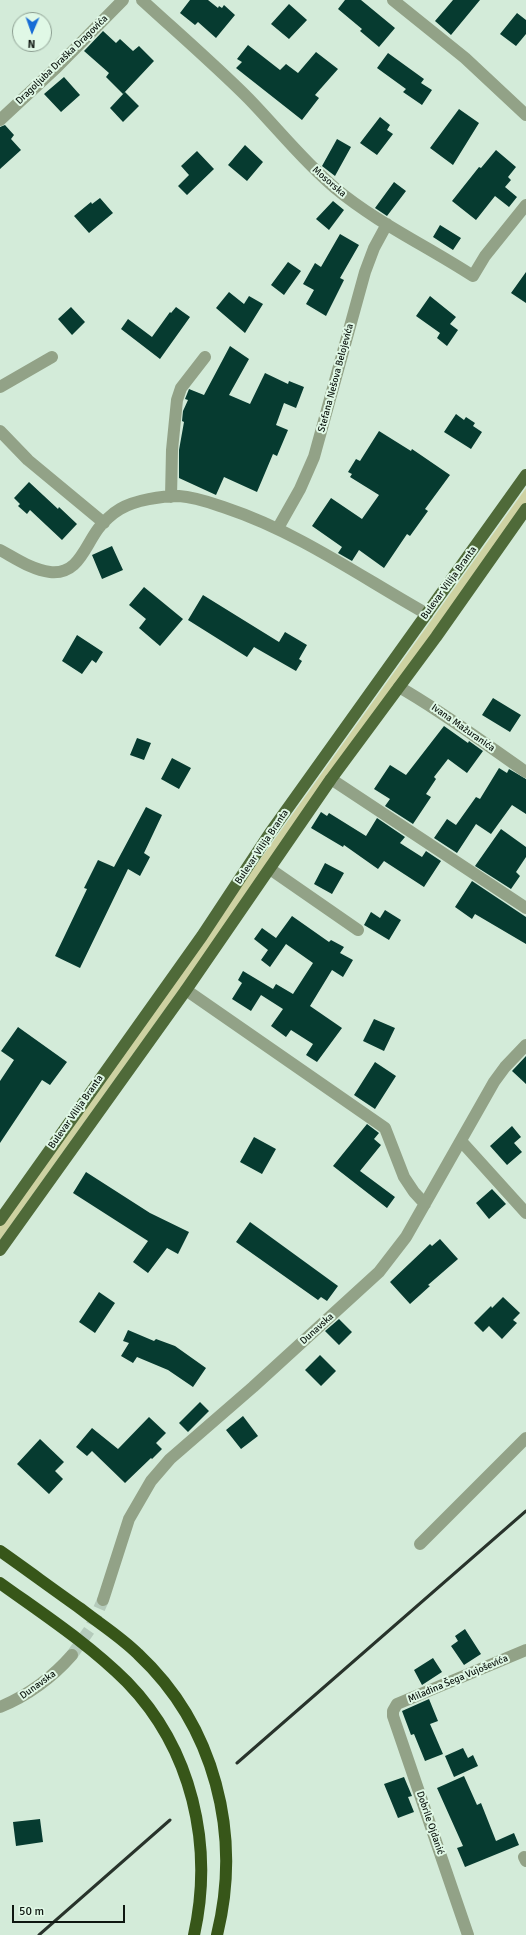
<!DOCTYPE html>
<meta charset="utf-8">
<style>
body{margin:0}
#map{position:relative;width:526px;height:1935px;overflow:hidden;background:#d3ebd9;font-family:Signika,sans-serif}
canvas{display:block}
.north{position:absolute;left:12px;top:12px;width:40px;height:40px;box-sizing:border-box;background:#e0f8e6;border:1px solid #8c9e91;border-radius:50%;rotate:182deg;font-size:11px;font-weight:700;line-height:16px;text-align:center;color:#0e1711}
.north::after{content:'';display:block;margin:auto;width:14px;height:18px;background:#166cd6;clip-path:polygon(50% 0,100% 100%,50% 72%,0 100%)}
.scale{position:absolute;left:12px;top:1905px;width:113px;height:18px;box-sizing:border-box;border:2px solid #0e1711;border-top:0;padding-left:5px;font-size:12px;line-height:14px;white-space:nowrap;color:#0e1711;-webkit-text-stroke:3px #e0f8e6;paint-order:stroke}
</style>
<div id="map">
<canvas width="526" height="1935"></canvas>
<div class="north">N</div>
<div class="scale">50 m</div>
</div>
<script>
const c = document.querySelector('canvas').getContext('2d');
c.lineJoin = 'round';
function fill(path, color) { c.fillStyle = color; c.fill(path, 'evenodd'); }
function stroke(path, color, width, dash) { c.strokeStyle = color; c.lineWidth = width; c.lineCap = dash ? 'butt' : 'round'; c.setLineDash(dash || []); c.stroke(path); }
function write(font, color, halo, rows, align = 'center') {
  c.font = font + ' Signika,sans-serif'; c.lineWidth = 4; c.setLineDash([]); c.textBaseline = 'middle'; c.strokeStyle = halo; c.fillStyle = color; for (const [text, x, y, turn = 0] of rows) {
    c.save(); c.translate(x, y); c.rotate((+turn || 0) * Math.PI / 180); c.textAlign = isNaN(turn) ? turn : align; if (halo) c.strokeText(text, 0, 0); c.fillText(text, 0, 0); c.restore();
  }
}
fill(new Path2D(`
 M526 488V505L0 1240V1223Z`), '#ced2a2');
fill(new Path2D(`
 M190 0H208L218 8 219 6 222 8 224 5 235 15 216 38 198 22 195 25 180 13Z
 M345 0H361L395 28 379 47 360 31 362 29 338 9Z
 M453 0H480L451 35 435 21Z
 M289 4 307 20 289 39 271 24Z
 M517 13 526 20V34L516 46 500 34Z
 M103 31 116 43 120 39 133 51 139 46 154 61 123 94 106 77 109 73 84 51Z
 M248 45 280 70 286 64 298 73 316 52 338 69 315 95 319 98 302 120 236 68 242 62 237 59Z
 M388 53 424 79 421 83 432 90 422 105 403 92 406 89 377 68Z
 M64 77 80 95 61 112 44 94Z
 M125 92 139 106 123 122 110 108Z
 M459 109 479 123 453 165 430 148Z
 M380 117 390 125 387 130 393 134 377 155 360 143Z
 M5 125 14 135 11 139 21 150 0 169V127Z
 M337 139 351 147 335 176 322 166Z
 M245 145 263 162 247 181 228 165Z
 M496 150 516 167 508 177 511 180 505 187 517 197 509 207 495 196 476 220 452 201 479 167 481 168Z
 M197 151 214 169 187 195 178 186 189 175 181 166Z
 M394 182 406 191 387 216 375 208Z
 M100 198 113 213 89 233 74 216 91 202 92 204Z
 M333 201 344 210 329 230 316 219Z
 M440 225 461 238 453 250 433 237Z
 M340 234 359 245 340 278 344 280 326 316 306 304 314 290 303 284 315 263 321 267Z
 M288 262 301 271 284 295 271 285Z
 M526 272V303L511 293Z
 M229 292 244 304 249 296 263 304 245 333 216 308Z
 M430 296 456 317 450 324 458 330 447 346 437 338 440 333 416 316Z
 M71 307 85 322 72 335 58 319Z
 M176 307 190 317 160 359 121 329 128 319 152 337 170 312 171 313Z
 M230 346 249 359 229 395 250 404 265 373 288 384 289 381 304 387 296 408 284 403 276 425 288 430 277 456 273 454 257 492 224 477 216 495 179 478V450L184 422 182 421 183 411 188 400 185 399 189 389 204 395Z
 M456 414 464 420 466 417 475 423 473 426 482 432 471 449 444 432Z
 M379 431 411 451 412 449 450 475 425 509 428 511 410 536 407 534 384 568 359 550 352 561 338 553 342 547 312 526 331 498 362 519 379 495 350 477 352 474 348 472 356 459 360 461Z
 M29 482 58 509 59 507 77 524 62 540 30 510 27 514 18 506 20 504 14 498Z
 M112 546 123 570 102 579 92 555Z
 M144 587 183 619 160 646 139 628 146 619 129 605Z
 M203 595 279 642 285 632 307 645 299 659 302 661 296 671 254 647 247 657 188 620Z
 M77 635 103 652 96 663 92 660 82 674 62 661Z
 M493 698 521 715 510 732 482 715Z
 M444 726 468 743 469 741 483 751 467 773 448 759 434 777 436 779 426 794 431 797 413 824 385 806 390 799 374 789 390 765 406 775Z
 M137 738 151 743 144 760 130 755Z
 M172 758 191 768 179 789 161 779Z
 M499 768 507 773 509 769 526 779V814L512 805 491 834 476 824 457 853 434 838 447 819 456 825 476 797 480 799Z
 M146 807 162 815 144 853 150 857 140 876 128 869 80 968 55 956 87 889 84 888 98 860 114 867Z
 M321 812 327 816 329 813 366 836 377 818 405 837 400 843 422 857 426 851 441 861 424 887 384 861 378 869 344 845 343 847 311 828Z
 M501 829 526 847V857L516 872 520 876 511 889 475 866Z
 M325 863 344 873 332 894 314 884Z
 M472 881 526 917V944L475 914 472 919 455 907Z
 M385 910 401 920 389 940 364 925 371 912 380 918Z
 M292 916 329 942 331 940 344 947 340 953 353 960 343 977 332 970 310 1006 342 1028 317 1062 306 1055 313 1044 291 1030 286 1037 271 1026 283 1009 261 995 251 1011 232 999 242 983 238 980 243 971 273 989 276 984 293 994 313 963 286 944 270 967 261 960 268 950 254 939 262 928 276 938Z
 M374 1019 395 1028 384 1051 363 1041Z
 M18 1027 67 1062 50 1085 42 1080 0 1143V1081L14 1060 1 1051Z
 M526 1056V1084L512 1071Z
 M375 1062 396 1076 375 1109 354 1095Z
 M367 1124 379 1133 374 1139 381 1145 360 1171 395 1197 387 1208 333 1166Z
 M512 1126 521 1137 514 1143 522 1152 507 1165 490 1146Z
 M254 1137 276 1149 262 1174 240 1162Z
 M86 1172 150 1213 189 1232 178 1254 167 1248 148 1273 133 1262 148 1241 73 1193Z
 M492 1189 506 1204 489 1219 476 1203Z
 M250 1222 338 1286 327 1301 321 1297 318 1300 236 1242Z
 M440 1239 458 1259 428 1285 430 1286 410 1304 390 1282 430 1244 432 1246Z
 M99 1292 115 1303 95 1333 79 1322Z
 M503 1297 520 1313 513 1320 517 1323 502 1339 489 1326 483 1332 474 1323 491 1306 492 1308Z
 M339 1319 352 1332 339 1345 325 1331Z
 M128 1330 154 1341 156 1339 175 1346 206 1368 193 1387 168 1370 137 1357 133 1363 121 1356 129 1343 123 1341Z
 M320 1355 336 1371 321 1386 305 1370Z
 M200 1402 209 1411 188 1432 179 1423Z
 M243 1416 258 1436 241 1449 226 1430Z
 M149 1417 166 1433 156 1443 162 1449 152 1459 151 1458 125 1483 92 1451 87 1456 76 1447 92 1428 118 1449Z
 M40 1439 64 1462 55 1471 63 1479 49 1494 17 1464Z
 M465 1629 481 1654 464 1665 451 1646 458 1641 455 1636Z
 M433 1658 442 1672 422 1685 414 1670Z
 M429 1699 438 1721 430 1724 443 1754 425 1761 414 1734 411 1735 402 1711Z
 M463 1748 468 1758 473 1755 478 1766 454 1777 445 1756Z
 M464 1776 477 1805 481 1803 496 1841 514 1833 519 1845 465 1867 457 1848 463 1846 437 1788Z
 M404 1777 412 1796 408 1797 414 1812 398 1818 384 1784Z
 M40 1819 43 1842 16 1846 13 1822Z`), '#063b30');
stroke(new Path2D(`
 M72 1655 90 1629 103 1600`), '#b5cbbb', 12, [12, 6]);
stroke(new Path2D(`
 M142 0C178 33 215 65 249 99 278 129 303 161 335 188 377 223 427 246 473 276L485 256 526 205
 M393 0 465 58 526 115
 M0 120 57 67 123 0
 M0 387 52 357
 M0 431 28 460 104 523
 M171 497 172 450 177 400 181 388 205 357
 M278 528 300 489 314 457 365 272 374 248 387 224
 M0 550C15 558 32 570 50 572 78 575 84 548 98 529 103 522 113 513 120 509 135 500 162 496 179 496 196 497 211 503 226 508 298 532 361 577 427 614
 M399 687C443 712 484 743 526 772
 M331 779 526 908
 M270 869 358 930
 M186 990 385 1128 404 1177 414 1192 425 1204
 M461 1141 526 1213
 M420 1544 526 1438
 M103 1600 129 1519 151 1481 170 1459 253 1387 379 1272 406 1237 494 1082 505 1067 526 1045
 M0 1707C29 1695 51 1679 72 1655
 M524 1857 526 1861
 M468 1935 393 1716V1711L397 1704 526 1650`), '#92a287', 12);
stroke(new Path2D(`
 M0 1220 202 936 270 833 526 475
 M0 1250 186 990 331 779 436 637 526 509`), '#4f6a39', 12);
stroke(new Path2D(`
 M0 1551C27 1570 54 1590 81 1609 100 1624 121 1637 138 1654 215 1726 242 1834 217 1935
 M0 1583C43 1614 89 1644 127 1682 192 1749 214 1845 194 1935`), '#375619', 12);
stroke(new Path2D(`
 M237 1763 526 1511
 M39 1935 170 1820`), '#28332b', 3);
write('10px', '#0e1711', '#e0f8e6', [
 ["Dragoljuba Draška Dragovića",62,60,-44],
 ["Mosorska",329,182,41],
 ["Stefana Nešova Belojevića",336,378,-75],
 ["Bulevar Vilija Branta",449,583,-54],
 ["Ivana Mažuranića",463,728,35],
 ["Bulevar Vilija Branta",262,847,-56],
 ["Bulevar Vilija Branta",76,1112,-55],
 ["Dunavska",317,1329,-42],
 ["Miladina Šega Vujoševića",458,1679,-23],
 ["Dunavska",38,1685,-36],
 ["Dobrile Ojdanić",430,1823,71]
]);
</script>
